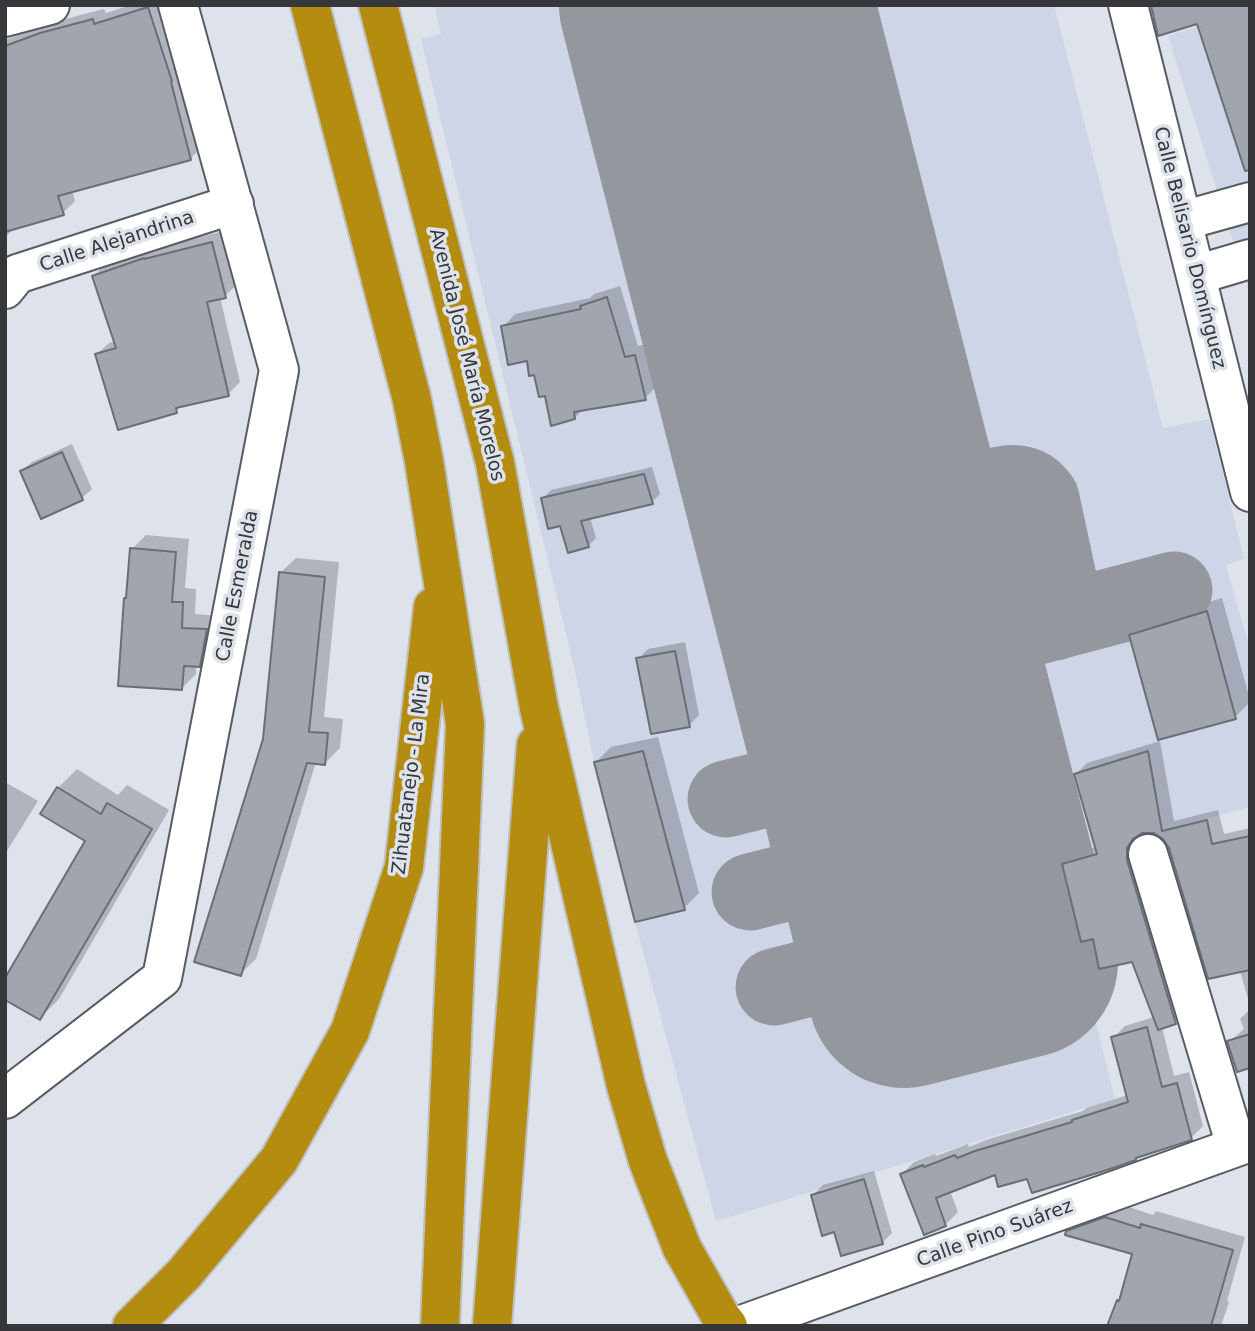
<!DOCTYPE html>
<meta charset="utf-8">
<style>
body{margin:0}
#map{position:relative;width:1255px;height:1331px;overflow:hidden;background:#dde2eb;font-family:"DejaVu Sans",sans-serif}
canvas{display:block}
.frame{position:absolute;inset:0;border:7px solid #35373a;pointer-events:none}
</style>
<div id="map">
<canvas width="1255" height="1331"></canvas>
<div class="frame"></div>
</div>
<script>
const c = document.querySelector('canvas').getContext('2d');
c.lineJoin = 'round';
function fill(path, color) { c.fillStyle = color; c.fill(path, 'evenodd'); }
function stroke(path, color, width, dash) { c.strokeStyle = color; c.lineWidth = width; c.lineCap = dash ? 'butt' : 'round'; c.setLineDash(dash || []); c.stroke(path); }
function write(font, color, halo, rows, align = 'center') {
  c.font = font + ' "DejaVu Sans",sans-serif'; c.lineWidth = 7; c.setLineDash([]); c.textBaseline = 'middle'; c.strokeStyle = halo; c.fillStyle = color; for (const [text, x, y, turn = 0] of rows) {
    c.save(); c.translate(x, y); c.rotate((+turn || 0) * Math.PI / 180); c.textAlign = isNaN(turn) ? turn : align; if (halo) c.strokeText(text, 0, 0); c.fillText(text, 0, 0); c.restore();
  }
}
fill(new Path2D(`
 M434 5H1054L1163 428 1209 419 1244 558 1226 566 1250 649V807L1055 859 1115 1099 716 1221 635 922 594 762 575 671 421 39 441 34Z
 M1250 9V295L1168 36Z`), '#cdd5e6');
fill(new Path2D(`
 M131 5H163L202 147 190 159 72 191 75 201 63 213 15 228 5 237V40L54 22 104 9 106 13Z
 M224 231 237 284 225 296 220 297 240 382 228 394 182 405 176 411 97 354 109 343 116 341 94 276 105 264 156 248Z
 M620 286 638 346 647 344 657 386 645 398 584 408 575 418 546 393 528 359 503 327 515 314 590 298 594 294Z
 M72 444 92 489 82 498 22 471 32 462Z
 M652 467 660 494 652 502 590 517 596 538 588 546 543 498 551 490Z
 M146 535 189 539 185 588 196 589 195 614 220 616 213 651 199 665H196V674L182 688 128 597 132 549Z
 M296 558 339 562 324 717 343 719 340 748 325 763 316 762 256 959 240 974 280 573Z
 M1222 598 1250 700V702L1235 717 1131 636 1147 620Z
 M685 642 699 715 689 725 638 659 648 649Z
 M658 737 699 893 684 908 596 762 611 747Z
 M1160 741 1174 821 1218 810 1224 834 1250 828V1006L1240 971 1170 846 1164 836 1154 831 1141 832 1138 835V848L1187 1011 1175 1023 1162 1027 1174 1076 1189 1072 1203 1126 1191 1138 1028 1177 996 1173 950 1191 958 1212 945 1225 902 1174 914 1162 935 1154 936 1156 968 1144 969 1147 989 1139 1083 1111 1086 1108 1128 1095 1113 1038 1125 1026 1154 1017 1133 960 1094 937 1064 864 1075 852 1097 847 1076 774 1087 763Z
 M77 769 118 795 127 785 169 810 59 999 40 1018 87 841 58 788Z
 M5 782 38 801 5 854Z
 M1250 1009V1066L1229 1042 1244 1029 1240 1019Z
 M874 1171 892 1233 882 1243 836 1230 813 1195 823 1185Z
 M1120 1204 1153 1215 1156 1211 1245 1237 1227 1301 1229 1302 1221 1326H1109L1121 1299 1135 1253 1068 1232 1082 1218Z`), '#0003');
stroke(new Path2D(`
 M980 489C1004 485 1024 475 1041 499L1062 597V608L1055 622
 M994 554C1013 548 1037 537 1053 554
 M873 625C892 648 913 655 943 651L1174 590
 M726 799 850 768C887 753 898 721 891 683
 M750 892 872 861C907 845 924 828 919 787
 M774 987 895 956C930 941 945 921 943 882`), '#94989e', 77);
stroke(new Path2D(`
 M655 5 850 768 904 992 1022 962 778 5`), '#94989e', 192);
const building = new Path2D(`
 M1151 5H1250V170L1245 171 1197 24 1158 36Z
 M148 7 172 81 171 82 191 160 58 196 64 215 5 232V46L40 33 93 19 94 24Z
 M212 242 226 298 207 302 229 396 176 408 177 413 118 430 95 354 116 348 92 276 144 258V259Z
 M607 297 625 357 635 355 646 400 574 412 575 419 551 426 545 396 539 397 534 375 529 376 527 361 508 365 501 326 581 309 580 306Z
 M62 452 83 500 41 519 20 471Z
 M644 474 653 504 581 521 589 547 568 553 560 526 548 529 541 498Z
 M130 548 176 552 172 602H183L182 628 207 629 200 667 184 666 182 690 118 686 124 598H126Z
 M279 572 325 577 309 732 328 733 325 765 307 763 241 976 194 962 263 739Z
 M1207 611 1236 719 1158 740 1129 635Z
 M675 651 690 727 651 734 636 658Z
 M643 751 685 910 635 922 594 762Z
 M1148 751 1162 831 1207 820 1212 844 1250 836V970L1208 979 1169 848 1163 839 1154 833H1142L1133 839 1127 848V860L1176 1024 1158 1030 1132 962 1099 969 1093 939 1081 942 1062 864 1097 854 1074 774Z
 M57 787 101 814 107 803 152 829 40 1020 5 1000V978L85 841 40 814Z
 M1147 1027 1162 1087 1177 1083 1192 1140 1136 1158V1160L1107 1170 1032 1193 1027 1179 998 1187 995 1175 936 1198 946 1226 924 1235 900 1174 923 1165 924 1167 955 1155 957 1158 975 1151 1072 1122V1120L1128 1102 1111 1037Z
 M1250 1034V1068L1237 1072 1227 1041Z
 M864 1179 883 1244 841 1256 834 1232 822 1236 811 1195Z
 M1105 1217 1140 1228 1141 1224 1233 1250 1211 1326H1107L1117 1300 1119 1301 1132 1254 1065 1235 1066 1231Z`);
fill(building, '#a0a5ae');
stroke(building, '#6a6e76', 2);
const minor = new Path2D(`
 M1128 5 1250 492
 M5 17 50 5
 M1182 221 1250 202
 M1196 275 1250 259
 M5 289 17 274 234 204
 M1148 854 1236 1146
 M5 1099 162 978 279 370 178 5
 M739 1326 1250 1142`);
const highway = new Path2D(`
 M310 5 412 400 424 461 465 724 440 1326
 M378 5 495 463 539 708 626 1086 648 1161 682 1248 721 1317 728 1326
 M132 1326 184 1274 279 1160 350 1031 404 867 433 607
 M492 1326 536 745`);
stroke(minor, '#585c64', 42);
stroke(highway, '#bebfc0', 42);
stroke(minor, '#fff', 38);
stroke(highway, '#b48c0f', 38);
write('19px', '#35373a', '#dde2eb', [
 ["Calle Alejandrina",117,242,-18],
 ["Calle Belisario Domínguez",1189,248,76],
 ["Avenida José María Morelos",466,355,76],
 ["Calle Esmeralda",238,586,-79],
 ["Zihuatanejo - La Mira",412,774,-83],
 ["Calle Pino Suárez",995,1234,-20]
]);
</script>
